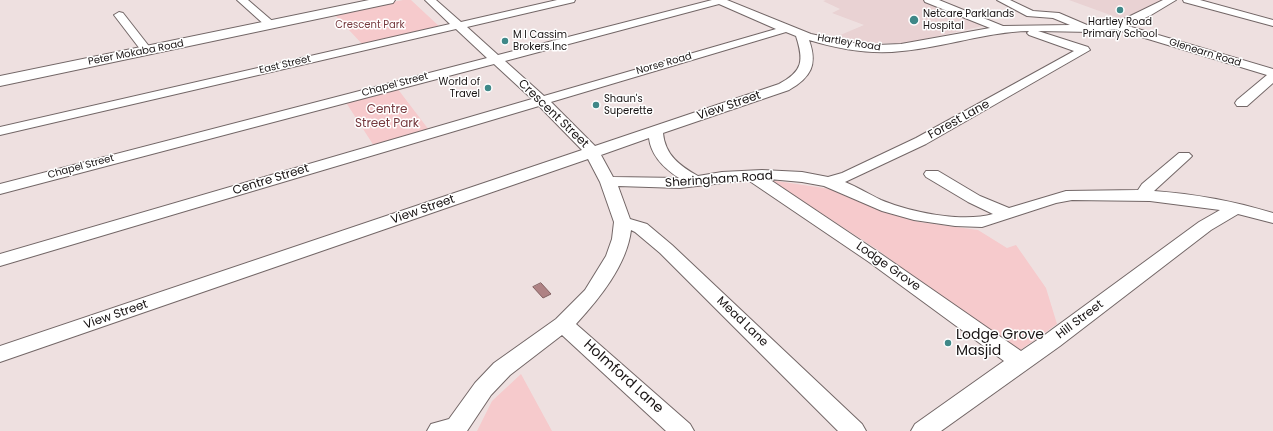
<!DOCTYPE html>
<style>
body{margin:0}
canvas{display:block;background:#eee0e0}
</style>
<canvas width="1273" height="431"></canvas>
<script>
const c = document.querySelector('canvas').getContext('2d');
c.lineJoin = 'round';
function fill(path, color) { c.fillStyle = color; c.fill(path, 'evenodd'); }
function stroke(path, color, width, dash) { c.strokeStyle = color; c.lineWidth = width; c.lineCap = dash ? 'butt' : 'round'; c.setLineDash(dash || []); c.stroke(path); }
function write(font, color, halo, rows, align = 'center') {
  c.font = font + ' Poppins,sans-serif'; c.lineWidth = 3; c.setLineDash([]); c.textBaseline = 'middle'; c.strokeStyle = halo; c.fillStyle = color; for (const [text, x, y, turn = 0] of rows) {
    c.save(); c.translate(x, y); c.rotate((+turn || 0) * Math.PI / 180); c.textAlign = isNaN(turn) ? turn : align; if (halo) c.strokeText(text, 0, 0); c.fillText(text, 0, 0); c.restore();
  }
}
fill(new Path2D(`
 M826 0H940L962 8 959 12 987 25 908 43H873L838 36 864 25 832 13 840 9 823 1Z
 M1069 0H1164L1124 20Z`), '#e9d2d3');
fill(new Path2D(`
 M403 0H411L441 28 363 45 334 14Z
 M397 88 429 130 374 146 345 101Z
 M770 180 830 189 887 213 919 222 978 230 1007 248 1016 245 1046 288 1057 324 1016 353 878 250Z
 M521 374 552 431H477L492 401Z`), '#f6cacc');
const water = new Path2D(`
 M541 283 551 294 543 298 533 287Z`);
fill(water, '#af8284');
stroke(water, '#826162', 1);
const street = new Path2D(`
 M237 0H248L277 25 271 28 267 27Z
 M425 0H436L461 22 557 0H575L574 2 467 27 498 55 712 0H727L811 34 853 43 877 45 901 44 990 28 925 2 924 0H939L1003 26 1070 25 1053 18 1027 16 997 0H1010L1033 11 1059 13 1087 25 1120 21 1163 0H1176L1151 15 1128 26 1273 69V83L1247 106H1237L1235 103 1237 100 1267 75 1115 29 1092 32 1038 31 1088 47 1090 50 926 144 845 182C857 187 869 194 881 200 910 212 962 223 993 214L968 202 926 177 924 174 926 171H938L980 196 1009 208 1066 191 1138 190 1142 184 1179 153H1189L1192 156 1189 159 1154 191C1195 194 1234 201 1273 213V223L1238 214 1211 230 1060 346 941 431H911L915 424 1004 361 869 262 748 180 680 188 618 186 630 219 647 224 672 245 862 424 866 431H838L660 253 635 232 631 230C627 265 599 299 576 324L690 424 694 431H666L562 335 510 375 491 395 467 431H427L431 424 449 419 475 383 494 363 556 319 585 290 606 256 612 239 614 222 600 182 588 159 0 362V346L582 150 539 106 0 266V254L532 99 494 64 0 194V184L487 58 456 29 0 135V127L450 24ZM719 4 776 29 544 96 505 61ZM1029 31 1027 33 1029 35 1074 51 916 138 842 173 828 177 802 172 762 170 722 172 698 176C680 166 665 155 663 133L789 90C811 77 818 65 809 40 839 49 870 55 902 51 945 47 986 32 1029 31ZM786 32 796 36C804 61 803 71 779 84L595 146 551 102ZM649 138C651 156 665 169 679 178L613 177 601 155ZM769 179 802 182 824 186 882 211 914 220 955 226 982 227 1056 203 1072 200 1150 201 1220 210 1199 222 1046 334 1021 351 881 254Z
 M1183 0H1200L1273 20V26L1184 2Z
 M119 12 123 13 148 45 150 47 148 49H140L114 15Z`);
const secondary = new Path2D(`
 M369 0H395L393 3 388 4 0 86V76Z`);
stroke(street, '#736767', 2);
stroke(secondary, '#736767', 2);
fill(street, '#fff');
fill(secondary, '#fff');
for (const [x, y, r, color] of [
 [1120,10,4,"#3f8888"],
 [914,20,5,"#3f8888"],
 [505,41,4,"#3f8888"],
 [488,88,4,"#3f8888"],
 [596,105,4,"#3f8888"],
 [948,343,4,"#3f8888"]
]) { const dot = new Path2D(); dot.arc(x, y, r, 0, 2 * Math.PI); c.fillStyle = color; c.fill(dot); stroke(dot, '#fff', 1.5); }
write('10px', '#181313', '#fff', [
 ["Netcare Parklands",923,14],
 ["Hospital",923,26],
 ["Hartley Road",1120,22,"center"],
 ["Primary School",1120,34,"center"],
 ["M I Cassim",513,35],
 ["Brokers Inc",513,47],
 ["World of",480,82,"right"],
 ["Travel",480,94,"right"],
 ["Shaun's",604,99],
 ["Superette",604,111]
], 'left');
write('10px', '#76393e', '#fff', [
 ["Crescent Park",370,25]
]);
write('10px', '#181313', '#fff', [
 ["Hartley Road",849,43,9],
 ["Peter Mokaba Road",136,53,-11],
 ["Glenearn Road",1205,53,17],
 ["Norse Road",664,64,-16],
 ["East Street",285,65,-13],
 ["Chapel Street",395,85,-15],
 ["Chapel Street",81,167,-15]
]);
write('12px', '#181313', '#fff', [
 ["View Street",729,106,-19],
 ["Crescent Street",553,114,44],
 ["Forest Lane",959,120,-29],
 ["Centre Street",271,180,-17],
 ["Sheringham Road",719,180,-4],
 ["View Street",423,210,-19],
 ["Lodge Grove",888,267,35],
 ["View Street",116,315,-19],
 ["Hill Street",1080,320,-37],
 ["Mead Lane",742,322,44]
]);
write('12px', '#76393e', '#fff', [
 ["Centre",387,110],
 ["Street Park",387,124]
]);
write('14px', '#181313', '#fff', [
 ["Lodge Grove",956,335],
 ["Masjid",956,351]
], 'left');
write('14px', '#181313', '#fff', [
 ["Holmford Lane",623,377,42]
]);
</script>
